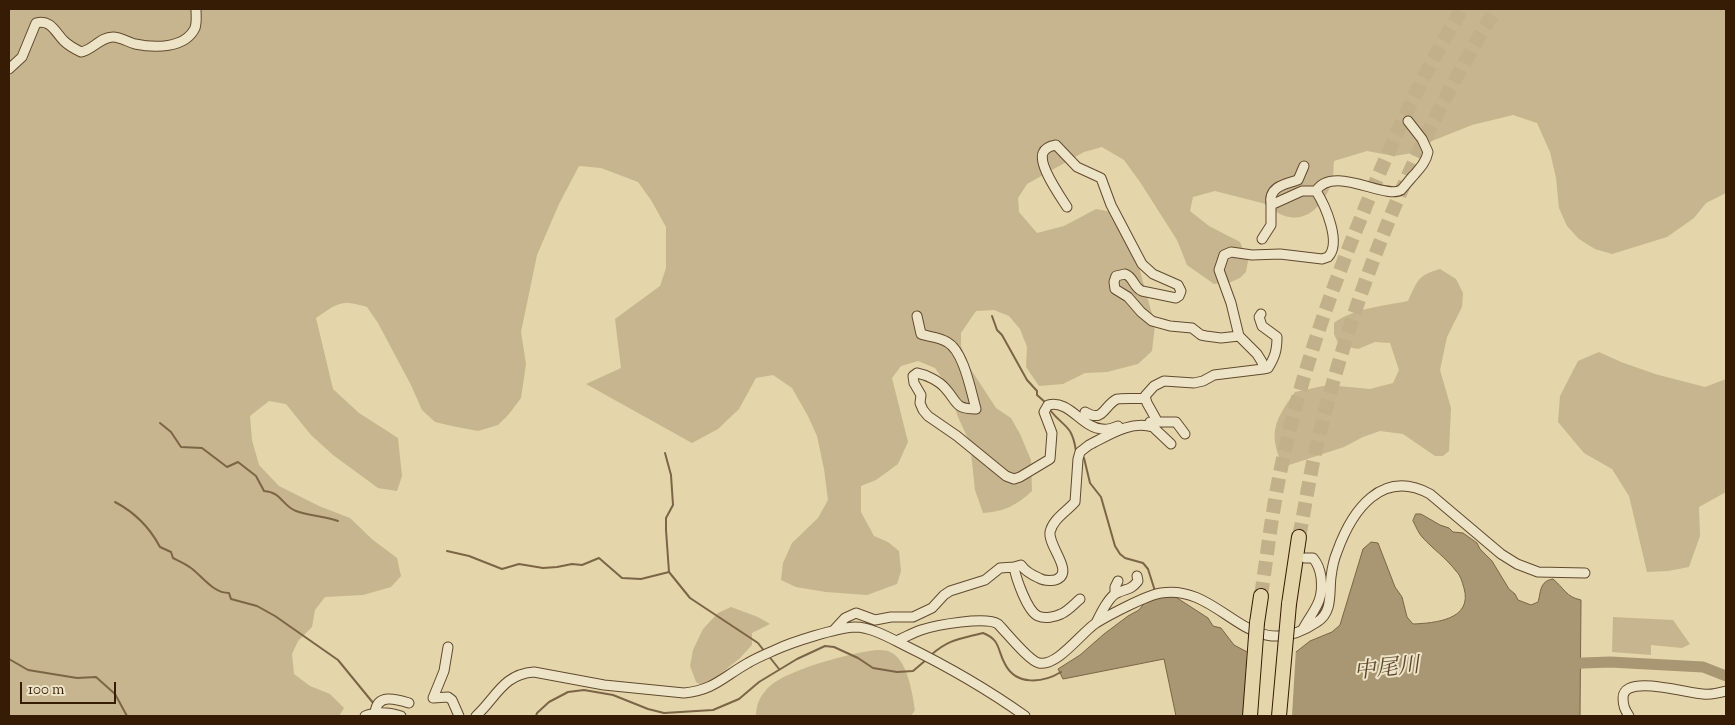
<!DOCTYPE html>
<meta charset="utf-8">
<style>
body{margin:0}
#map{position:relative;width:1735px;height:725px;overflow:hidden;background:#e4d5aa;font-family:"Sorts Mill Goudy",serif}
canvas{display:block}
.frame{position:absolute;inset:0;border:10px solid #361b05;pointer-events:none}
.scale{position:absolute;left:20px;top:682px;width:96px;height:22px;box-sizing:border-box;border:2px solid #361b05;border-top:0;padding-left:6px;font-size:15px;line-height:18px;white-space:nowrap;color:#361b05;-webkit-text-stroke:4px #ede4c8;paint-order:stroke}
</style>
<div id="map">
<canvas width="1735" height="725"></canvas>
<div class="frame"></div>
<div class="scale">100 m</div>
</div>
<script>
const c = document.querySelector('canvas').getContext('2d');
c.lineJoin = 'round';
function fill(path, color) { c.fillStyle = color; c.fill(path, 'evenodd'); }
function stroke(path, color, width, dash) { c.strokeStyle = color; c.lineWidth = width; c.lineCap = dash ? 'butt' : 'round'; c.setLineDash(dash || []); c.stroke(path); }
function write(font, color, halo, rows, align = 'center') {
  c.font = font + ' "Sorts Mill Goudy","Noto Serif JP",serif'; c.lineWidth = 4; c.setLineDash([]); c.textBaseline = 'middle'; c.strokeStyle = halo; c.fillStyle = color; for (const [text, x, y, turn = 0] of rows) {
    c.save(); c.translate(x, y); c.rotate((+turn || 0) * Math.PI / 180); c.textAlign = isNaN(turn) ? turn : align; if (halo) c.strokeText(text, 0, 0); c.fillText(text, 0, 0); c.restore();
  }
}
fill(new Path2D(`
 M9 9H1726V193L1706 203 1694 218 1667 237 1612 254 1595 249 1579 239 1567 226 1559 208 1556 178 1550 152 1537 123 1513 115 1472 125 1432 141 1419 152 1394 156 1367 151 1334 161C1333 169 1334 178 1331 185 1323 204 1308 223 1285 216 1275 213 1271 206 1262 203L1215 191 1193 197 1190 211 1209 226 1240 242 1248 261 1246 272 1240 278 1231 282 1214 284 1187 265 1177 240 1140 182 1124 160 1102 147 1084 152 1027 184 1018 198 1019 212 1037 233 1064 226 1096 209 1112 212 1137 260 1155 325 1152 351 1138 364 1107 372 1085 373 1063 384 1039 386 1026 367 1027 347 1020 329 1009 316 994 310 976 311 961 333V346L968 365 996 408 1011 418 1020 434 1031 460 1032 491C1017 505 1004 512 983 513L975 490 970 443 958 417 948 387 935 368 918 361 901 366 892 378 908 442 898 464 876 480 861 486V512L874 536 888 542 899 551 901 571 897 584 867 595 826 592 796 587 781 580 783 563 792 543 818 518 828 500 824 469 817 436 808 416 792 388 773 375 756 378 739 409 718 429 692 443 586 384 621 368 615 319 660 286 666 268V227L651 200 638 182 601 168 579 166 559 204 537 255 521 332 526 364 521 398 509 414 498 425 478 431 452 426 435 422 422 410 411 385 378 323 367 307C340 299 338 303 316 318L333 389 359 413 398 438 402 476 397 491 378 488 333 455 311 435 286 404 269 401 250 416 252 440 259 465 279 486 319 506 350 518 373 540 397 558 401 576 391 587 363 595 325 597 315 610 312 627 298 641 292 654 294 674 310 686 330 694 344 708 339 716H9Z
 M1440 269 1456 279 1463 293 1462 307 1447 337 1440 370 1451 408 1449 451 1443 456H1435L1403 434 1380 431 1363 437 1344 447 1283 467C1268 433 1274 421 1295 392L1328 385 1370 389 1393 383 1399 370 1390 343 1375 342 1358 349 1344 346 1338 343 1334 334V323C1354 308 1384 306 1408 301 1417 281 1418 275 1440 269Z
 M1599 352 1621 362 1655 374 1705 387 1726 379V492L1699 507 1700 536 1689 567 1668 571 1647 572 1629 496 1612 469 1584 453 1558 422 1560 396 1578 361Z
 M731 607 758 617 770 624 752 633V645L740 658 704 687 696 682 690 666 693 650 703 629 718 613Z
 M1613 617 1673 620 1690 644 1682 648 1651 645V655L1612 652Z
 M876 650C880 650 885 650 888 651 908 658 912 693 915 710L911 716H756C756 704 761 694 770 686 789 669 851 653 876 650Z`), '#c6b58e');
const water = new Path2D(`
 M1416 514H1421L1440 525 1449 528 1453 532 1463 533 1477 543 1480 549 1492 561 1509 589 1515 594 1518 600 1531 605 1538 602C1541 593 1539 581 1553 579 1564 588 1566 597 1581 600L1580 716H1176L1164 659 1063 679 1058 669 1080 655 1104 634 1128 616 1139 610 1154 591 1174 596 1208 618 1213 626 1221 628 1234 645 1251 654 1278 658 1296 652 1310 641 1332 632 1340 625 1363 549 1371 542 1378 543 1395 587 1402 597 1407 617 1413 624C1435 623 1473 620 1464 588 1462 582 1461 576 1456 571 1446 558 1433 549 1423 538 1418 533 1416 526 1413 521Z`);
fill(water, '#a99672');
stroke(water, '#7b6546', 1);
fill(new Path2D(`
 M1247 649 1252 652 1278 656 1296 649 1292 716H1243Z`), '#e4d5aa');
stroke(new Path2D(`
 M992 316 997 330 1002 335 1027 380 1037 391V395L1046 403
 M1050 410C1064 428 1072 424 1076 451
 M160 423 171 432 181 447 202 448 227 467 238 462 256 476 264 491C282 492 282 506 296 511 309 516 324 516 338 521
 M665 453 671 475 673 505 666 518V530L669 572 690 598 758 643 765 652
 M1084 458 1090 483 1101 497 1115 546 1120 554 1125 558 1143 563 1148 569 1155 591
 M115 502C134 512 150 528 160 547L171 552 173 558C179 561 186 564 191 568 203 577 213 593 229 593L231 599 257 606 275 616 338 660 374 704
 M447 551 469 556 502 569 519 564 543 568 557 567 572 564 582 565 599 558 622 578 641 579 669 572
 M768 655 779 669
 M931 655C949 639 960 639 983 633 1001 640 997 650 1005 664 1016 686 1043 683 1061 672
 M9 659 28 670 77 678 96 677 115 694 127 716
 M536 716 537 713 549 702 568 692 584 690 613 695 648 709 664 713 713 710 739 699 759 682 797 659 825 646 834 647 858 658 873 668 897 672 913 671 926 660`), '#7b6546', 2);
stroke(new Path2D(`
 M1567 665 1583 663 1610 662 1703 667 1726 676`), '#a99672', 11);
stroke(new Path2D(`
 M1299 537C1304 512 1308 487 1313 462 1348 305 1411 146 1496 9
 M1261 596C1267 555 1272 513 1280 473 1298 384 1328 297 1363 213 1391 143 1423 73 1462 9`), '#c1b089', 14, [14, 7]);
const minor = new Path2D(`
 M9 69 22 57 36 23C51 19 55 32 64 41 69 46 75 49 81 52 93 50 100 37 113 37 120 37 128 42 135 44 154 48 185 49 195 28 197 22 196 15 196 9
 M1271 205C1268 187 1284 184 1298 180L1304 166
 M1067 207C1060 196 1038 165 1043 153 1045 148 1050 146 1056 145L1077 167 1101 178 1111 205 1142 264 1153 274 1178 285 1181 291 1179 296 1176 298 1142 291C1133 287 1134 277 1125 274L1116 276 1114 282 1115 289 1128 297 1141 312 1152 321 1170 326 1192 328 1201 335 1206 336 1221 338 1239 336
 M1262 239 1271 225V205L1302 191H1316
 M1261 314 1259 317 1262 326 1277 337C1277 350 1275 357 1268 368L1263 369
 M917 316 921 334C929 337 939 337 947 342 964 351 971 392 976 409 954 409 958 402 945 388 939 381 927 375 917 373L913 376 914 383 921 395 920 403 923 410 928 416 957 436 1006 476 1014 479 1020 477 1050 459 1052 433 1044 412 1048 405C1069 399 1082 428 1102 429 1107 430 1113 428 1118 426
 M1085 412C1104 423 1103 406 1117 399 1121 398 1139 399 1145 398
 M1150 422H1176L1185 434
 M1153 427 1171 444
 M1014 567C1016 578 1027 611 1038 616 1045 619 1055 617 1061 614 1068 611 1074 604 1080 599
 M1115 593V587L1118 581
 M1096 623C1100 615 1109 596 1117 593 1127 588 1130 591 1138 581L1137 576
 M1303 629C1314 609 1324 602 1321 577 1320 570 1318 564 1313 558H1305
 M833 631 845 618 856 613 875 620 891 617H913L932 608 944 595 950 591 985 580 1000 568 1014 567 1021 565C1025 571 1032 575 1039 578 1044 581 1049 581 1055 580 1076 573 1048 547 1050 532 1053 519 1066 512 1075 502L1078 459 1080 452 1089 445C1109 435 1131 420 1153 427L1156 419 1147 403 1145 396 1154 386 1164 381 1194 383 1203 381 1214 375 1263 369 1262 362 1257 354 1239 336 1231 303 1219 270 1224 255 1231 252 1252 255 1280 254 1322 259 1328 257C1342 243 1325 205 1316 191 1333 164 1385 200 1401 190 1405 186 1410 179 1414 175 1420 168 1426 162 1428 152L1422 139 1408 121
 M896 641C904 638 912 633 921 630 936 625 986 616 998 624 1006 632 1029 661 1039 663 1057 667 1081 633 1096 623 1109 615 1147 595 1161 593 1223 583 1248 669 1317 622 1333 612 1329 593 1331 577 1332 569 1334 559 1337 552 1352 510 1382 468 1430 494L1501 554 1517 564 1538 572 1585 573
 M448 647 444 671 433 698 448 697 452 700 459 716
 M375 713C377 693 396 699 409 703
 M365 716C377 711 388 712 401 716
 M476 716C496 698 503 674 534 672L604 685 684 693C714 690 723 677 748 663 756 658 766 654 775 650 792 642 836 628 855 627 871 627 890 638 904 645 947 666 987 689 1025 716
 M1629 716C1625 710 1623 706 1623 698 1623 673 1689 694 1703 694 1710 695 1719 693 1726 691`);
const highway = new Path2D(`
 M1289 604 1299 537
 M1257 623 1261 596`);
stroke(minor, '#624a2e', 11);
stroke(highway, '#361b05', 16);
stroke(minor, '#ede4c8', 9);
stroke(highway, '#e4d5aa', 14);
const highwayBridge = new Path2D(`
 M1250 716 1257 623
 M1279 716 1289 604`);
stroke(highwayBridge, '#361b05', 16, []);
stroke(highwayBridge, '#e4d5aa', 14);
write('italic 22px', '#5e462b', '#ede4c8', [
 ["中尾川",1387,671,-6]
]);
</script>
